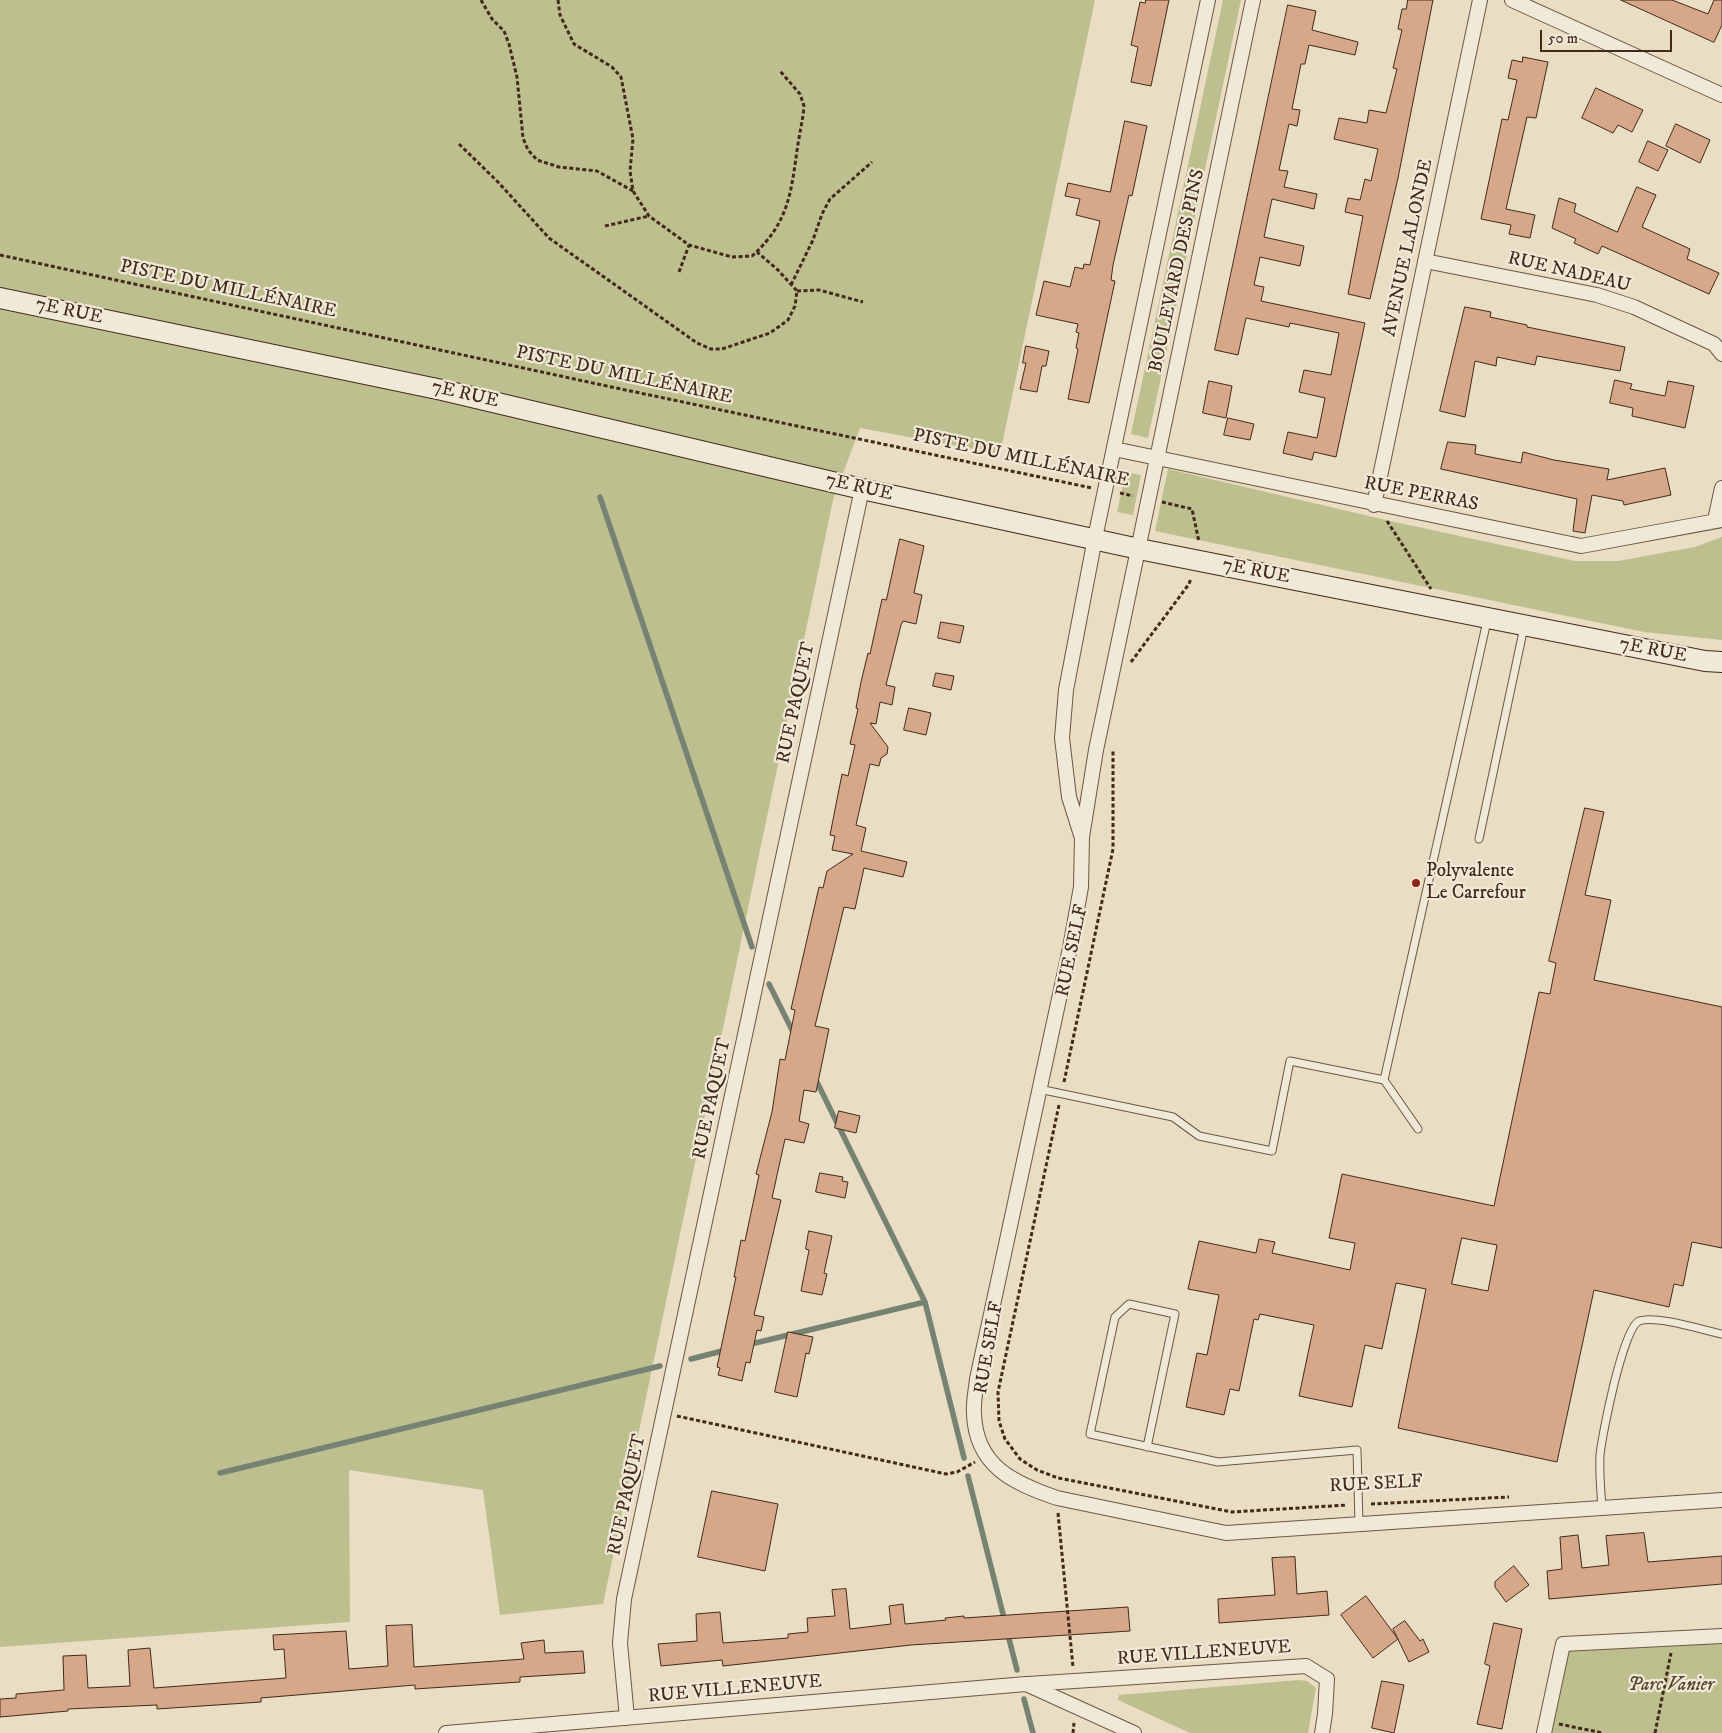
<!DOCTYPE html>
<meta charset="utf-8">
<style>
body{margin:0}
#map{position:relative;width:1722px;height:1733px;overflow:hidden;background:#e9ddc3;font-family:"IM FELL DW Pica",serif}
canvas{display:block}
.scale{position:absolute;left:1540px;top:30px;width:132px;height:22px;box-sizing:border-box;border:2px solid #422a1a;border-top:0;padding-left:6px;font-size:15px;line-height:18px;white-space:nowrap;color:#422a1a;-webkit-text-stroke:4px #f1e9d8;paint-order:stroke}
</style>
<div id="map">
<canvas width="1722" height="1733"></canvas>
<div class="scale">50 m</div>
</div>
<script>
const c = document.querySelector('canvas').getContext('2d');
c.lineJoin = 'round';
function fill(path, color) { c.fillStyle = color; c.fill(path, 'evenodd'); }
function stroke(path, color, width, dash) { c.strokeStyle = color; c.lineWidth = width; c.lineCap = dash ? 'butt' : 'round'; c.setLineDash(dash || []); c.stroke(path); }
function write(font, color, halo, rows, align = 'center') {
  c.font = font + ' "IM FELL DW Pica",serif'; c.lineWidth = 4.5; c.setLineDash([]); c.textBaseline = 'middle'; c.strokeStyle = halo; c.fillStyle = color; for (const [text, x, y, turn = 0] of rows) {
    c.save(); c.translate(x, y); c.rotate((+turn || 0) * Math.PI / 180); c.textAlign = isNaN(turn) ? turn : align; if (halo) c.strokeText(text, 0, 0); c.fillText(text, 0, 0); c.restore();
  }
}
fill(new Path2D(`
 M0 0H1095L1000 454 860 428 833 500 603 1604 500 1615 483 1490 349 1470 350 1622 0 1647Z
 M1223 0H1241L1148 438 1131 434Z
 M1168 469 1386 520 1575 561H1618L1695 547 1722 537V640L1644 632 1155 531Z
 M1126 472 1141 475 1133 515 1117 512Z
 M1722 1636V1733H1544L1563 1644Z
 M1299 1680 1307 1681 1316 1688 1308 1733H1190L1118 1700 1119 1695Z`), '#bebf8f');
stroke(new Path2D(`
 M600 497 752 947
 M769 984 794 1034
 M815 1078 925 1302 964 1458
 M747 1345 925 1302
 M691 1359 726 1350
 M220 1473 660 1366
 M968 1476 1005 1622
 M1007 1631 1017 1670
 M1024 1699 1033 1733`), '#768272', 5.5);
const building = new Path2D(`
 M1146 0H1169L1151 86 1131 82 1138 47 1131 45 1140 2 1145 3Z
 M1408 0H1433L1398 178 1370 299 1348 294 1363 216 1345 212 1348 198 1360 200 1365 179 1371 181 1378 149 1334 139 1339 118 1367 123 1369 110 1386 113 1397 69 1393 68 1402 30 1398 29 1402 9H1406Z
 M1621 0H1672L1708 14 1714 0H1722V25L1714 42Z
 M1288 5 1316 11 1312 30 1358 42 1355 55 1309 45 1305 64H1301L1292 109 1300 110 1297 126 1289 124 1279 170 1288 171 1284 187 1317 194 1314 209 1272 199 1264 237 1304 246 1300 266 1260 257 1254 285 1264 287 1261 301 1365 323 1336 457 1314 452 1312 460 1283 453 1288 432 1317 438 1325 398 1299 392 1304 370 1331 375 1339 333 1290 323 1289 327 1246 318 1238 355 1215 350Z
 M1523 57 1548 62 1536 118 1527 117 1506 209 1535 215 1530 238 1509 234 1511 225 1481 219 1502 119 1508 120 1517 80 1508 78 1512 60 1522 62Z
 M1596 88 1643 110 1632 132 1618 125 1613 133 1582 118Z
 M1125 121 1147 126 1132 196 1129 195 1113 265 1111 280 1115 281 1089 403 1068 399 1078 349 1076 348 1079 333 1076 332 1078 324 1036 315 1044 281 1070 287 1075 267 1083 269 1084 264 1090 265 1100 221 1076 215 1080 199 1065 196 1068 183 1110 192Z
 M1676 124 1710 140 1700 163 1666 146Z
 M1648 141 1668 150 1658 171 1639 162Z
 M1637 187 1656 195 1642 227 1690 249 1687 259 1719 273 1709 294 1602 246 1598 254 1574 243 1576 239 1552 228 1559 198 1576 204 1574 212 1617 232Z
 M1465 307 1491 312 1490 317 1527 325V327L1625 347 1620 371 1537 356 1535 365 1497 357 1496 366 1475 361 1465 417 1440 411Z
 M1026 346 1049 351 1046 366H1042L1037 392 1020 389 1026 363H1023Z
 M1615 380 1632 384 1630 389 1665 396 1668 381 1694 386 1685 428 1632 416 1633 408 1610 403Z
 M1209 381 1232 386 1226 418 1203 413Z
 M1228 418 1254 424 1250 440 1224 435Z
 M1448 442 1476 445 1475 454 1521 463 1523 452 1554 460 1609 469 1607 480 1665 468 1671 495 1624 505 1623 501 1592 495 1585 533 1573 531 1577 499 1441 469Z
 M900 539 924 546 914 593 922 595 916 624 903 621 901 625 886 685 895 687 892 705 880 702 876 724 870 723 888 747 887 754 881 758 879 766 870 764 856 825 866 828 861 851 907 862 903 877 864 868 855 909 844 907 815 1026 829 1029 816 1092 804 1090 799 1121 809 1124 804 1143 785 1139 772 1198 781 1200 754 1315 764 1317 761 1331 757 1330 750 1363 746 1362 742 1381 718 1375 720 1368 717 1367 736 1277H734L741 1240 745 1241 759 1175 756 1174 772 1112 780 1059 785 1060 795 1010 791 1009 819 887 823 888 827 871 853 854 832 850 835 836 830 835 842 774 848 776 855 745 850 744 858 709 856 708 861 682 868 653 870 654 882 599 886 600Z
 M941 622 964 626 960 643 938 638Z
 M936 673 954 676 951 690 933 686Z
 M909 708 931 713 926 735 904 730Z
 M1585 808 1604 812 1585 895 1611 900 1594 980 1722 1007V1248L1692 1242 1683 1286 1674 1284 1669 1307 1594 1290 1557 1462 1398 1428 1426 1289 1396 1283 1382 1349 1365 1345 1352 1407 1299 1396 1314 1325 1260 1314 1258 1320 1254 1319 1239 1391 1230 1389 1224 1415 1186 1407 1197 1353 1207 1355 1219 1295 1188 1289 1199 1241 1256 1253 1259 1239 1275 1242 1272 1253 1350 1270 1355 1243 1329 1238 1342 1174 1494 1206 1539 992 1550 994 1556 963 1549 961ZM1462 1238 1497 1245 1488 1291 1452 1284Z
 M839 1111 860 1116 856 1133 835 1128Z
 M820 1173 843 1177 842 1181 848 1182 845 1198 816 1192Z
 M809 1231 832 1236 824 1273 827 1274 822 1295 801 1291 809 1250 806 1249Z
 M788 1332 813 1337 809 1354 806 1353 797 1397 775 1392Z
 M712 1491 778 1504 765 1571 698 1557Z
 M1644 1533 1648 1562 1722 1556V1584L1549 1599 1547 1571 1562 1569 1560 1537 1578 1535 1582 1568 1609 1565 1606 1536Z
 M1295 1557 1297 1594 1327 1591 1329 1615 1219 1623 1218 1599 1275 1595 1272 1558Z
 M1514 1566 1529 1585 1506 1602 1495 1587V1582Z
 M846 1589 850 1629 891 1624 889 1606 903 1604 905 1624 946 1620 945 1618 964 1616V1618L1128 1607 1130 1631 911 1645 723 1666 722 1660 661 1666 658 1644 697 1641 696 1614 720 1612 723 1643 788 1638V1634L808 1632 807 1618 835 1616 832 1590Z
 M1366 1596 1398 1639 1373 1658 1341 1615Z
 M1405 1621 1420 1641 1423 1639 1429 1652 1409 1662 1393 1629Z
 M1494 1623 1522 1629 1502 1729 1477 1724 1490 1666 1485 1664Z
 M412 1625 414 1667 524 1659 521 1643 544 1640 545 1653 583 1651 585 1673 520 1677V1682L415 1689V1685L261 1698V1702L157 1709V1705L68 1709V1711L0 1717V1699L16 1698V1694L64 1690 63 1656 86 1655 88 1688 130 1686 128 1650 150 1648 154 1688 286 1678 284 1649 274 1650 273 1635 346 1631 349 1669 388 1666 386 1626Z
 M1382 1681 1404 1685 1394 1733 1372 1728Z`);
fill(building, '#d6a789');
stroke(building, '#422a1a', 1);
const lane = new Path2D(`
 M1479 839 1524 627
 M1039 1089 1173 1117 1199 1136 1272 1151 1290 1061 1384 1080
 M1418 1129 1384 1080 1487 621
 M1147 1447 1175 1314 1129 1304 1115 1317 1090 1434 1218 1462 1357 1450 1359 1524
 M1602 1509C1601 1491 1599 1473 1600 1455 1602 1435 1623 1328 1639 1321 1656 1315 1703 1330 1722 1334`);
const street = new Path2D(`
 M1253 0 1096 750 1082 837 1081 887 1070 948 977 1379C976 1390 973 1402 974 1414 976 1466 1013 1483 1057 1498L1226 1533 1722 1500
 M1512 0 1722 95
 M1425 261 1597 295 1634 307 1714 344 1722 354
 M1114 449 1581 546 1722 520
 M1374 505 1480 0
 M1715 520 1722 488
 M1081 835 1069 797 1062 738 1066 690 1095 538 1208 0
 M1028 1684 1306 1666 1327 1679 1325 1714 1322 1733
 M627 1718 620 1643 624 1599 862 489
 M446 1733 1026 1684 1134 1733
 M1544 1733 1563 1644 1722 1636`);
const secondary = new Path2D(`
 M0 298 442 390 862 489 1139 549 1705 661 1722 662`);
stroke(lane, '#6c5744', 9);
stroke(street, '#6c5744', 16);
stroke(secondary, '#422a1a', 22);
stroke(new Path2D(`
 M481 0 492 19 504 31 509 44 517 77 523 138 528 150 537 160 559 167 597 171 633 191
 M558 0 560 15 574 44 612 67 621 77 633 139 630 171 633 191 649 216 689 245 732 257 752 256C790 222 791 191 798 144 800 131 803 119 804 106L800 94 780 71
 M459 144 498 182 549 238 697 343 711 349H722L770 333 788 320 795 306 797 291 778 270 757 252
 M605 226 649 216
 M0 255 602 385 1092 488
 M679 272 689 245
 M791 285 813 240 822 214 830 199 872 162
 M797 291 819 290 863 302
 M1120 493 1133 496
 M1162 502 1192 509 1199 542
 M1387 521 1431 589
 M1131 662 1189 584 1191 578
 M1064 1082 1113 849V751
 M1059 1105 998 1392 999 1421 1005 1439 1020 1459 1037 1470 1058 1478 1232 1512 1347 1505
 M677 1416 946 1474 957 1472 975 1462
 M1371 1504 1509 1497
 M1058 1513 1073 1667
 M1559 1724 1603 1733
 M1073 1733 1074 1723
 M1655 1733 1671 1653`), '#422a1a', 3, [4, 2.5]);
stroke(lane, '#f1e9d8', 7);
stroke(street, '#f1e9d8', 14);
stroke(secondary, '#f1e9d8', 20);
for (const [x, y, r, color] of [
 [1416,883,5,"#8f2418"]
]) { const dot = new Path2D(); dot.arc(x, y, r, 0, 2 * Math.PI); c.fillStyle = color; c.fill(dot); stroke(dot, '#f1e9d8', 2); }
write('19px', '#422a1a', '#f1e9d8', [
 ["AVENUE LALONDE",1409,248,-78],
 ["BOULEVARD DES PINS",1178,271,-78],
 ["RUE NADEAU",1569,273,13],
 ["PISTE DU MILLÉNAIRE",228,290,12],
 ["7E RUE",69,312,12],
 ["PISTE DU MILLÉNAIRE",624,376,12],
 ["7E RUE",465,395,13],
 ["PISTE DU MILLÉNAIRE",1021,459,12],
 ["7E RUE",859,488,13],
 ["RUE PERRAS",1421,495,11],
 ["7E RUE",1256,572,11],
 ["7E RUE",1653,651,11],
 ["RUE PAQUET",797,703,-78],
 ["RUE SELF",1073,951,-78],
 ["RUE PAQUET",713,1099,-78],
 ["RUE SELF",990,1348,-80],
 ["RUE SELF",1376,1485,-3],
 ["RUE PAQUET",628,1495,-78],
 ["RUE VILLENEUVE",1204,1654,-4],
 ["RUE VILLENEUVE",735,1690,-5]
]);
write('19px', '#422a1a', '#f1e9d8', [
 ["Polyvalente",1426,872],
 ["Le Carrefour",1426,894]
], 'left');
write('italic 19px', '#5b4831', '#f1e9d8', [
 ["Parc Vanier",1671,1686]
]);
</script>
